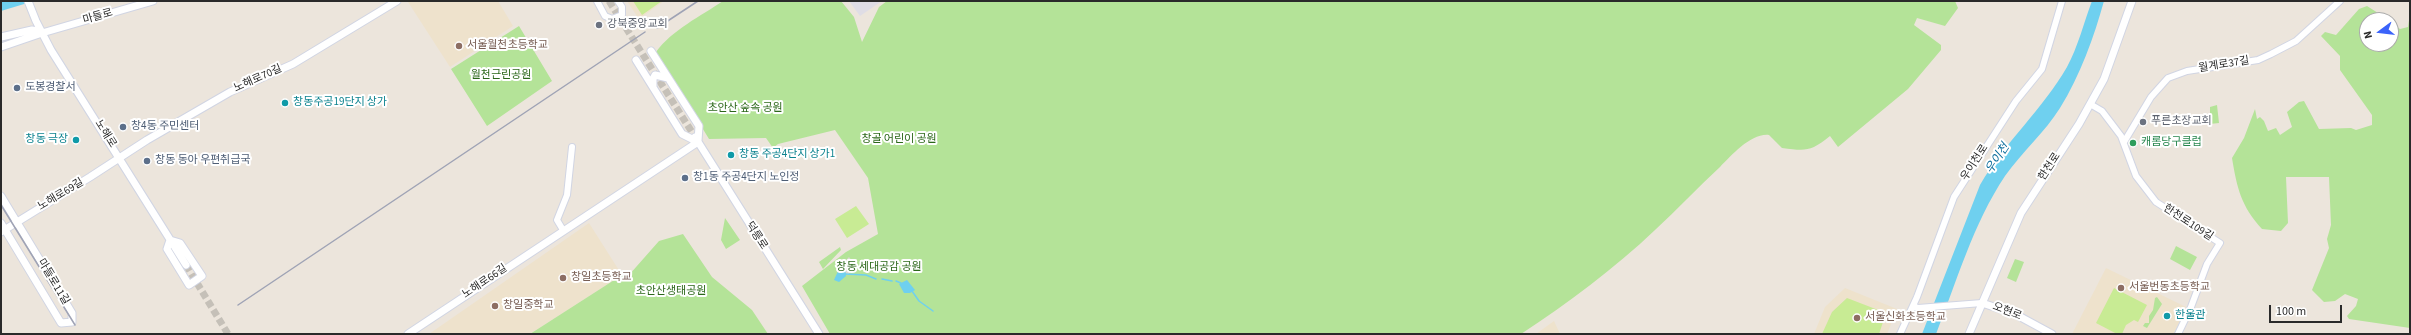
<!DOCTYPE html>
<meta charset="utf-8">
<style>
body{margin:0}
#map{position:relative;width:2411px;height:335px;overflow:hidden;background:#ece5dc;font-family:"Source Sans 3",sans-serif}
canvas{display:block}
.frame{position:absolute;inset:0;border:2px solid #2a2a2a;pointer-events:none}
.north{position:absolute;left:2359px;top:12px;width:40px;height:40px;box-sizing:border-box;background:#fff;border:1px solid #aaa;border-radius:50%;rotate:255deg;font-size:11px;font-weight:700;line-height:16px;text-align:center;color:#2a2a2a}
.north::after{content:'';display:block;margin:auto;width:14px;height:18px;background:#3b63fa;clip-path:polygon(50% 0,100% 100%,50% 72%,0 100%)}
.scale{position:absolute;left:2269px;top:305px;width:73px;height:18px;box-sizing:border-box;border:2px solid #2a2a2a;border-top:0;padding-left:5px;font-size:12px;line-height:14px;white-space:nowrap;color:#2a2a2a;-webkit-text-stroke:3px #fff;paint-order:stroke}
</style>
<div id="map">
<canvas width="2411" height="335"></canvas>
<div class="frame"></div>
<div class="north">N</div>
<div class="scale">100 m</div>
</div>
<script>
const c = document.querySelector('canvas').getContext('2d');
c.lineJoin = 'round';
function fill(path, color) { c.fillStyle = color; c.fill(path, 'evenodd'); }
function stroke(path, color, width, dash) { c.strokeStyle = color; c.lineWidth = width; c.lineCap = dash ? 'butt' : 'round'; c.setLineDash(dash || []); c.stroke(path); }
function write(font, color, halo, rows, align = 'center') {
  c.font = font + ' "Source Sans 3","Noto Sans KR",sans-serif'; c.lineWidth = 4; c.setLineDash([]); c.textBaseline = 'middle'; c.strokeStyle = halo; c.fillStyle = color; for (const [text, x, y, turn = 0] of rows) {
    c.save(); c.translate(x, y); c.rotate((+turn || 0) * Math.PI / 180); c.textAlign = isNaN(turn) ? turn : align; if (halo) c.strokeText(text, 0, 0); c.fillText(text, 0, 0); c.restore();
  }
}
fill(new Path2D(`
 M849 1H882L860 16Z`), '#dfdde5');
fill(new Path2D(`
 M409 1H498L513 26 450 67 408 2Z
 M627 1H664L639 19Z
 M589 223 622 275 530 334H429Z
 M2106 268 2186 307 2174 334H2072Z
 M1845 288 1897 309 1887 334H1814L1825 307Z
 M1554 321 1560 334H1536Z`), '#eee2cc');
fill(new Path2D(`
 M723 1H841L854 17 862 42 879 7 887 1H1955L1958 8 1945 26 1917 18 1914 25 1941 45V50L1908 89 1838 147 1830 136C1810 152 1806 151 1782 148L1769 135C1751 133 1732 155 1720 167 1698 187 1677 210 1655 230 1614 269 1568 303 1521 334H830L802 286 846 252 878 234 868 178 835 130 778 144 773 148 766 138 709 139 656 52C672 30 701 16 723 1Z
 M2367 6 2389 20H2367V44H2391V22L2400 29 2408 27 2410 13V328L2349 319 2347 316 2356 306 2358 299 2345 294 2335 301 2324 302 2312 290 2329 248 2327 239 2331 225 2329 177H2286L2288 223 2281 231 2262 229C2241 206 2237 188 2232 158L2244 138 2255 109 2257 119 2260 117 2264 121 2268 131 2276 128 2280 135 2292 127 2287 112 2299 102 2304 101 2319 129 2351 128 2356 130 2372 125V115L2340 70V56L2321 36 2325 32 2336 35 2359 9Z
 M519 26 552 81 487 126 451 69Z
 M2217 105 2219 123 2210 124V107Z
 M725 218 740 240 726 249 721 240Z
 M683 234 712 277 752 310 768 334H530L622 275H629L659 241Z
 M2176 246 2197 257 2190 270 2170 259Z
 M840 247 841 250 823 269 819 262Z
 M2015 259 2024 262 2016 282 2007 278Z
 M2157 297 2162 304 2147 328 2143 326 2145 323H2149V316L2153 310 2155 298Z`), '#b4e398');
fill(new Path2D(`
 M633 1H662L642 15Z
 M856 206 869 224 847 238 835 219Z
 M2114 288 2147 305 2138 322 2134 320 2126 325 2122 334H2117L2096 323Z
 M1847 298 1886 313 1879 334H1822L1832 312Z`), '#c8eb94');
fill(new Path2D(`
 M849 257 855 265 848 275 839 268Z`), '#ddd8d3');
fill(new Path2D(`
 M1 1H34L1 11Z
 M2092 1H2104C2094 37 2080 76 2060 108 2045 132 2022 152 2005 176 1973 224 1957 281 1936 334H1922L1980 185C2005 142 2043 109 2067 67 2078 47 2084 22 2092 1Z
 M845 268 846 276 839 282 834 280 839 269Z
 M907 280 915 290 910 293H904L899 284Z`), '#6fd0ef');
stroke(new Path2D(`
 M845 274 866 275 876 279
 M882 279 892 281
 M896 281 901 283
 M912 291 919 301 933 311`), '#6fd0ef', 1.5);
stroke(new Path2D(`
 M609 1 695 137
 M186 265 228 334`), '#c5c0b8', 7, [7, 3.5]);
const tertiary = new Path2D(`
 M597 1 605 16 612 19 622 15V7L618 1
 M2090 104 2102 111 2121 136 2136 176 2156 202 2220 243 2207 264 2191 307 2178 334
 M2124 142 2151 97 2168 78 2187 71 2258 60 2271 54 2296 41 2340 1
 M563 230 557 220 567 195 572 147
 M1913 306 1918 308 1982 303
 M1900 334 1917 297 1954 197 2016 101 2042 69 2062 1`);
const secondary = new Path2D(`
 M28 1 36 21 51 50 186 265
 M1 37 32 30 42 32
 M1 47 42 33 153 1
 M651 51 699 126 698 141
 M636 60 682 134 698 142
 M653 86V79L655 75 668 78
 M695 137 819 334
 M1 196 72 313V322L61 323 1 223
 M1 232 90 177 147 140 230 92 293 64 397 1
 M170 240 180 243 202 276 189 285 167 249Z
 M1982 303 2015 314 2052 334
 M408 334 698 142
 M1969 334 2021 213 2079 124 2104 79 2132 1`);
stroke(tertiary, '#d1d5e3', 8);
stroke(secondary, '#d1d5e3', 9);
stroke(tertiary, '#fff', 6);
stroke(secondary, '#fff', 7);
stroke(new Path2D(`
 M657 28 698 1
 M1 205 75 325
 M238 305 645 32`), '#9fa3b5', 1.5);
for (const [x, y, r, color] of [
 [599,25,4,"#6b7280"],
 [459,46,4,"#8d6e63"],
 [17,88,4,"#5c6f8a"],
 [285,103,4,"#0f9aa8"],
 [2143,122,4,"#6b7280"],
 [123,127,4,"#5c6f8a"],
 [76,140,4,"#0f9aa8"],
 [2133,143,4,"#2e9e5b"],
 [731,155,4,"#0f9aa8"],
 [147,161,4,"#5c6f8a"],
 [685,178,4,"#5c6f8a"],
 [563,278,4,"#8d6e63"],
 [2121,288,4,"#8d6e63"],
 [495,306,4,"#8d6e63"],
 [2167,316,4,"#0f9aa8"],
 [1857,318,4,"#8d6e63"]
]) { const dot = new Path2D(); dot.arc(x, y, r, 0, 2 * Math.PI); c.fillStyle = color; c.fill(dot); stroke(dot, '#fff', 1.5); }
write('11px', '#2a2a2a', '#fff', [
 ["마들로",98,17,-16],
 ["월계로37길",2224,65,-9],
 ["노해로70길",258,79,-24],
 ["노해로",105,134,58],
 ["우이천로",1975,163,-57],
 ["한천로",2050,167,-57],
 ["노해로69길",61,195,-31],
 ["한천로109길",2188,223,33],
 ["덕릉로",756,236,57],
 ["마들로11길",53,282,59],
 ["노해로66길",485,282,-34],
 ["오현로",2007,312,21]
]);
write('11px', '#5b616d', '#fff', [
 ["강북중앙교회",607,25],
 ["푸른초장교회",2151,122]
], 'left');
write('11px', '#785e54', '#fff', [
 ["서울월천초등학교",467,46],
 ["창일초등학교",571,278],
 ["서울번동초등학교",2129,288],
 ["창일중학교",503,306],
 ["서울신화초등학교",1865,318]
], 'left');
write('11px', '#2c681a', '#fff', [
 ["월천근린공원",501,76],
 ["초안산 숲속 공원",745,109],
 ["창골 어린이 공원",899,140],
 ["창동 세대공감 공원",879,268],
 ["초안산생태공원",671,292]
]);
write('11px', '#4e5e75', '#fff', [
 ["도봉경찰서",25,88],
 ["창4동 주민센터",131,127],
 ["창동 동아 우편취급국",155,161],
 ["창1동 주공4단지 노인정",693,178]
], 'left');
write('11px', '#0d838f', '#fff', [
 ["창동주공19단지 상가",293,103],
 ["창동 극장",68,140,"right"],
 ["창동 주공4단지 상가1",739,155],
 ["한울관",2175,316]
], 'left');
write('11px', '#27864d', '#fff', [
 ["캐롬당구클럽",2141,143]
], 'left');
write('italic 12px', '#0d6e9c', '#fff', [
 ["우이천",1998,159,-57]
]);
</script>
